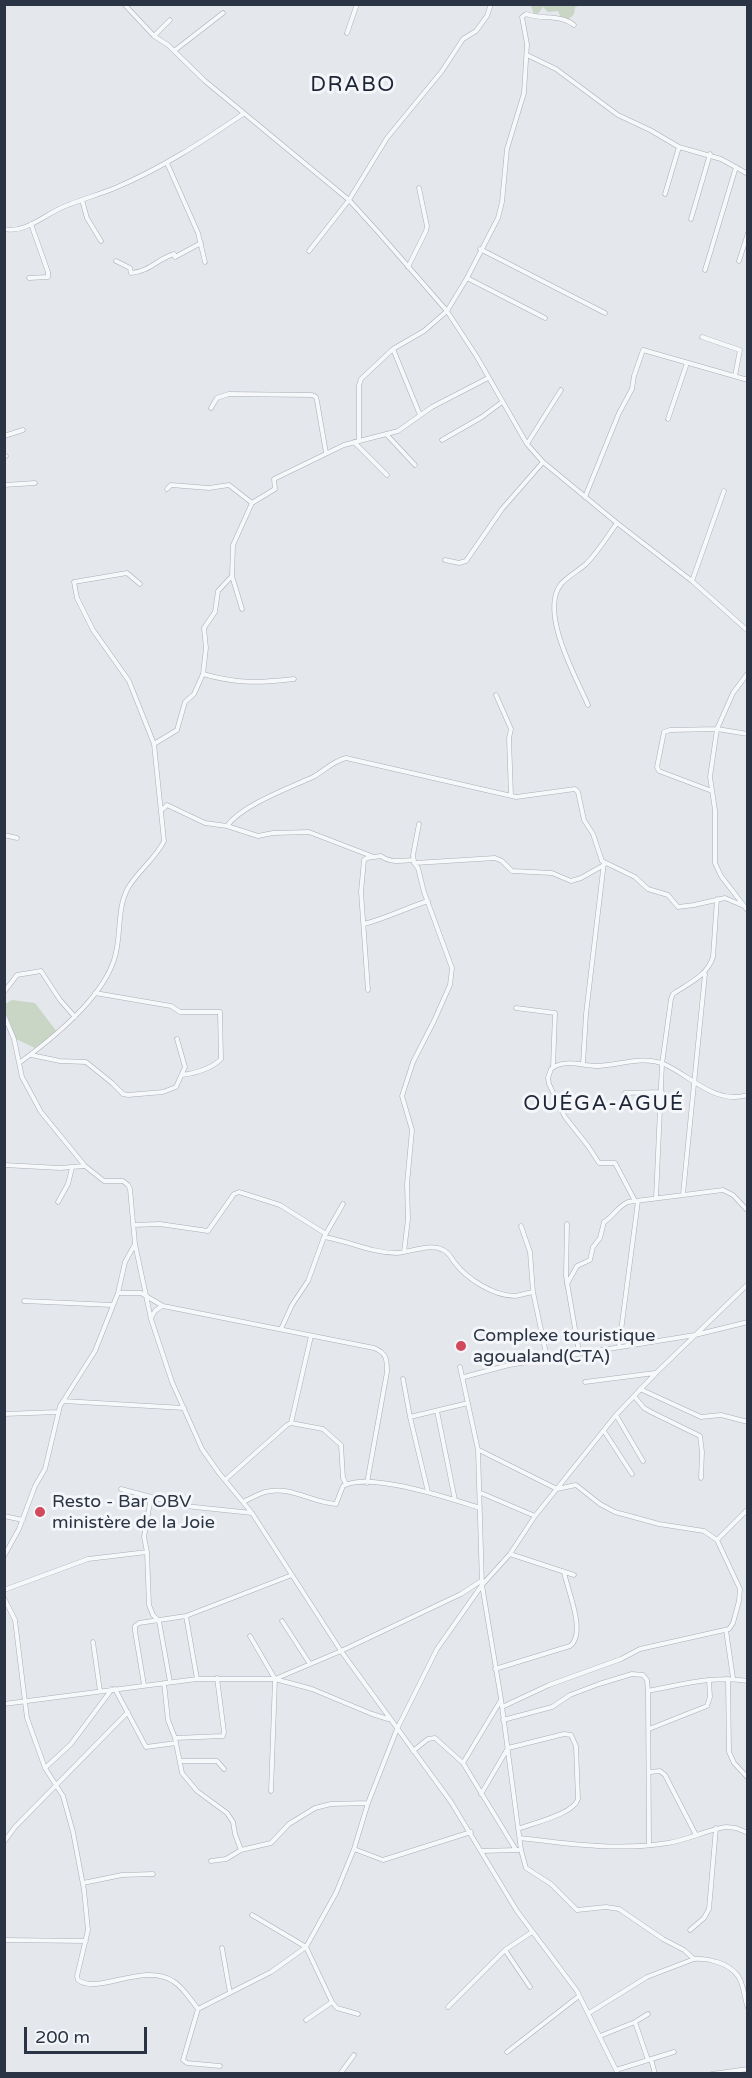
<!DOCTYPE html>
<meta charset="utf-8">
<style>
body{margin:0}
#map{position:relative;width:752px;height:2078px;overflow:hidden;background:#e4e7ec;font-family:"Varela Round",sans-serif}
canvas{display:block}
.frame{position:absolute;inset:0;border:6px solid #2b3445;pointer-events:none}
.scale{position:absolute;left:24px;top:2027px;width:123px;height:27px;box-sizing:border-box;border:3px solid #2b3445;border-top:0;padding-left:8px;font-size:18px;line-height:21px;white-space:nowrap;color:#2b3445;-webkit-text-stroke:4px #f4f6f9;paint-order:stroke}
</style>
<div id="map">
<canvas width="752" height="2078"></canvas>
<div class="frame"></div>
<div class="scale">200 m</div>
</div>
<script>
const c = document.querySelector('canvas').getContext('2d');
c.lineJoin = 'round';
function fill(path, color) { c.fillStyle = color; c.fill(path, 'evenodd'); }
function stroke(path, color, width, dash) { c.strokeStyle = color; c.lineWidth = width; c.lineCap = dash ? 'butt' : 'round'; c.setLineDash(dash || []); c.stroke(path); }
function write(font, color, halo, rows, align = 'center') {
  c.font = font + ' "Varela Round",sans-serif'; c.lineWidth = 6; c.setLineDash([]); c.textBaseline = 'middle'; c.strokeStyle = halo; c.fillStyle = color; for (const [text, x, y, turn = 0] of rows) {
    c.save(); c.translate(x, y); c.rotate((+turn || 0) * Math.PI / 180); c.textAlign = isNaN(turn) ? turn : align; if (halo) c.strokeText(text, 0, 0); c.fillText(text, 0, 0); c.restore();
  }
}
fill(new Path2D(`
 M525 5H583L575 7 574 14 568 20 561 18 558 11 548 12 543 7 537 15 534 14 531 6Z
 M12 1000 35 1003 57 1032 35 1048 16 1039 5 1009V1004Z`), '#c9d6c5');
const street = new Path2D(`
 M124 4 154 36 168 45 205 81 349 200 379 233 447 311 477 357 527 444 543 462 617 523 692 581 748 631
 M347 33 357 4
 M154 36 170 20
 M174 51 223 13
 M527 55 556 69 618 115 650 130 679 147 721 159 748 174
 M167 163 198 233 205 262
 M665 194 679 147
 M82 200 87 218 101 241
 M691 219 710 154
 M4 229C27 234 47 212 68 205 83 199 100 194 115 188 162 168 202 142 243 114
 M480 249 605 313
 M309 251 349 200 387 138 442 71 463 39 476 31 487 16 491 4
 M116 261 130 268 131 273C151 271 157 259 174 254L175 257 201 243
 M739 261 748 233
 M408 267 426 231 427 226 419 188
 M705 270 736 167
 M29 278 48 277V272L31 224
 M467 278 545 318
 M702 337 740 350 735 376
 M393 349 420 415
 M211 408 217 398 229 394 312 395 316 397 317 401 326 453
 M668 419 687 363
 M387 435 415 465
 M4 436 23 430
 M359 440V385L361 379 393 349 424 331 447 311 467 278 498 218 502 202 507 149 524 93 527 44 522 17 526 14C543 20 560 14 574 25
 M442 440 482 417 502 402
 M354 442 387 475
 M527 444 561 390
 M4 456H6
 M4 485 35 483
 M167 489 171 485 209 488 229 485 252 503
 M585 497 619 413 632 389 634 376 643 350 748 380
 M445 560 459 563 466 561 502 509 543 462
 M232 576 233 545 252 503 275 489 274 479 344 445 398 431 432 407 488 378
 M692 581 724 491
 M140 584 127 573 74 582 77 598 93 630 129 681 154 744
 M748 673 733 693 717 729 710 777 715 810V863L721 876 748 911
 M203 674C238 684 259 683 294 679
 M496 695 511 729 509 738 511 796
 M588 705C576 677 539 612 561 584 568 576 578 571 586 564 598 552 607 537 617 523
 M712 791 659 771 657 767 664 732 670 730 717 729 748 734
 M163 809 167 805 205 823 227 826 258 836 273 833 309 832 374 857
 M227 826C242 805 289 788 313 777 324 771 333 761 346 758L516 797 575 789 578 792 584 820 593 834 602 861 635 877 648 889 668 895 678 907 694 905 725 898 744 906
 M4 835 17 838
 M415 863 495 858 502 861 512 871 552 873 571 881 581 878 604 865
 M364 924C387 918 406 908 428 901
 M368 990 361 892 364 860 367 858 381 856C390 863 402 861 414 860
 M4 992 17 975 41 971 60 1000 75 1017
 M95 993 171 1006 180 1012H220L221 1059C211 1069 196 1073 182 1075
 M516 1008 555 1013 553 1067
 M4 1015 14 1039 22 1077 41 1112 85 1166 104 1181H123L128 1185 130 1189 135 1244 151 1319 172 1382 202 1449 219 1473 252 1513 341 1651 451 1802 517 1911 577 1991 618 2074
 M31 1055 60 1061 86 1062 112 1083 123 1094 128 1095 163 1092 176 1087 185 1067 177 1039
 M19 1063C52 1039 101 1000 114 960 122 937 116 910 128 888 138 871 156 858 164 841L154 744 177 730 185 702 194 694 203 674 206 648 204 628 215 612 218 591 232 576 242 609
 M583 1064 586 1014 604 862
 M625 1093 662 1092
 M4 1165 60 1168 84 1166
 M683 1194 705 974
 M656 1198 662 1064 671 999 673 994C689 983 707 976 713 957L717 899
 M635 1201 615 1163H599L588 1146 565 1117 549 1084 548 1078 551 1069C563 1059 580 1065 595 1066 618 1066 641 1055 664 1064 691 1076 715 1105 748 1095
 M58 1202 68 1184 72 1168
 M567 1224 566 1276 579 1352
 M133 1225 160 1224 208 1231 234 1194 239 1192 280 1205 326 1234
 M521 1226 530 1252 533 1292 547 1358
 M324 1237C349 1241 371 1253 397 1253 411 1252 430 1243 443 1250 449 1252 451 1258 455 1263 467 1279 494 1296 515 1296 521 1295 527 1293 533 1292
 M404 1252 408 1219 407 1184 412 1130 402 1096 413 1062 434 1021 450 985 452 968 424 892 418 868 414 863 413 855 419 824
 M567 1284 577 1266 590 1260 593 1247 600 1238 604 1222C614 1216 617 1207 628 1202L723 1190 733 1195 748 1211
 M118 1293H141L163 1306 374 1348C387 1353 387 1360 387 1372L367 1483
 M24 1301 112 1305
 M151 1318 155 1311 162 1306
 M281 1329 292 1305 308 1281 324 1237 343 1204
 M619 1346 638 1201
 M460 1367 478 1450 482 1585 501 1699 521 1850 526 1868 551 1884 577 1910 606 1907 619 1909 663 1939 684 1950 694 1959
 M464 1377 509 1365 695 1335 748 1322
 M403 1379 410 1417 428 1492
 M585 1382 655 1373
 M640 1389 701 1417 721 1415 748 1422
 M634 1396 644 1408 651 1412 700 1436 702 1452 701 1478
 M63 1401 184 1408
 M437 1411 455 1500
 M4 1414 58 1412
 M616 1415 643 1461
 M410 1417 468 1403
 M291 1423 311 1336
 M604 1431 632 1474
 M479 1450 557 1489 576 1485 600 1504 615 1512 659 1524 704 1531 717 1540 740 1589 739 1601 733 1623 729 1629 640 1649 621 1659 549 1685 502 1707
 M225 1480 287 1425 291 1423 323 1429 341 1445 343 1478 346 1484
 M121 1489 185 1506 252 1513
 M481 1493 535 1516
 M151 1497 144 1537 147 1552 149 1605 153 1615 159 1621 170 1682
 M243 1502C250 1499 258 1494 265 1492 290 1485 312 1503 336 1504L343 1486C369 1471 451 1499 480 1508
 M4 1516 23 1520
 M717 1540 748 1509
 M510 1554 574 1575
 M4 1556 19 1529 35 1486 45 1469 60 1406 95 1351 118 1293 125 1262 135 1244
 M4 1590 88 1559 147 1552
 M4 1598 15 1620 27 1718 45 1768 63 1796 73 1832 84 1890 88 1930 77 1976 78 1980C99 1995 143 1962 173 1981 183 1987 190 1999 198 2009
 M186 1616 197 1679
 M282 1621 310 1664
 M726 1630 733 1678
 M250 1636 275 1679 271 1791
 M93 1642 100 1691
 M495 1669 570 1646C587 1633 567 1589 564 1572
 M275 1679 341 1651 461 1594 481 1581
 M728 1679 729 1752 734 1763 748 1778
 M164 1683 168 1720 175 1738 182 1773 197 1791 227 1813 233 1822 235 1834 241 1850
 M144 1685 135 1631V1626L139 1623 186 1616 292 1575
 M115 1689 146 1747 176 1743
 M648 1691C680 1685 715 1675 748 1681
 M4 1704 197 1679H275L312 1689 372 1714 388 1719
 M503 1720 552 1707 570 1695 599 1684 632 1674 643 1675 647 1680 648 1691 649 1845
 M649 1729 707 1706 710 1697 709 1680
 M175 1738 223 1736 224 1732 217 1678
 M413 1751 428 1739 435 1738 463 1763 516 1850
 M181 1761H217L224 1769
 M463 1763 501 1700
 M45 1768 71 1744 112 1689
 M650 1772 660 1771 665 1775 696 1835
 M481 1794 508 1748 564 1734 571 1735 576 1746 578 1799C574 1814 533 1823 518 1829
 M520 1838C569 1844 619 1851 668 1843 688 1840 706 1830 726 1827L736 1828 748 1833
 M4 1842 15 1827 128 1712
 M354 1849 383 1860 471 1832
 M481 1851 518 1850
 M211 1861 226 1859 241 1850 271 1843 289 1824 315 1808 331 1804 368 1803
 M83 1883 122 1875 153 1874
 M252 1915 306 1947 332 2002 337 2008 358 2014
 M690 1930 704 1918 709 1909 716 1828
 M4 1940 86 1941
 M222 1948 230 1993
 M505 1950 530 1987
 M448 2007 505 1950 532 1932
 M589 2013 647 1977 694 1959C708 1958 729 1963 738 1976 744 1984 744 1998 748 2008
 M306 2020 332 2002
 M635 2022 648 2060
 M600 2036 635 2022 648 2014
 M507 2052 579 1996
 M651 2059 655 2074
 M220 2066 187 2063 183 2060 198 2009 271 1972 306 1947 336 1893 354 1849 368 1803 397 1729 437 1649 482 1585 510 1554 535 1516 616 1415 656 1373 748 1284
 M616 2070 674 2052
 M340 2074 354 2055
 M712 2074 748 2069`);
stroke(street, '#a9aeb7', 5);
stroke(street, '#f7f8fa', 4);
for (const [x, y, r, color] of [
 [461,1346,6,"#d1495b"],
 [40,1512,6,"#d1495b"]
]) { const dot = new Path2D(); dot.arc(x, y, r, 0, 2 * Math.PI); c.fillStyle = color; c.fill(dot); stroke(dot, '#f4f6f9', 2); }
write('18px', '#2b3445', '#f4f6f9', [
 ["Complexe touristique",473,1336],
 ["agoualand(CTA)",473,1357],
 ["Resto - Bar OBV",52,1502],
 ["ministère de la Joie",52,1523]
], 'left');
c.letterSpacing = '1.5px';
write('21px', '#1d2536', '#f4f6f9', [
 ["DRABO",353,85],
 ["OUÉGA-AGUÉ",604,1104]
]);
c.letterSpacing = '0px';
</script>
